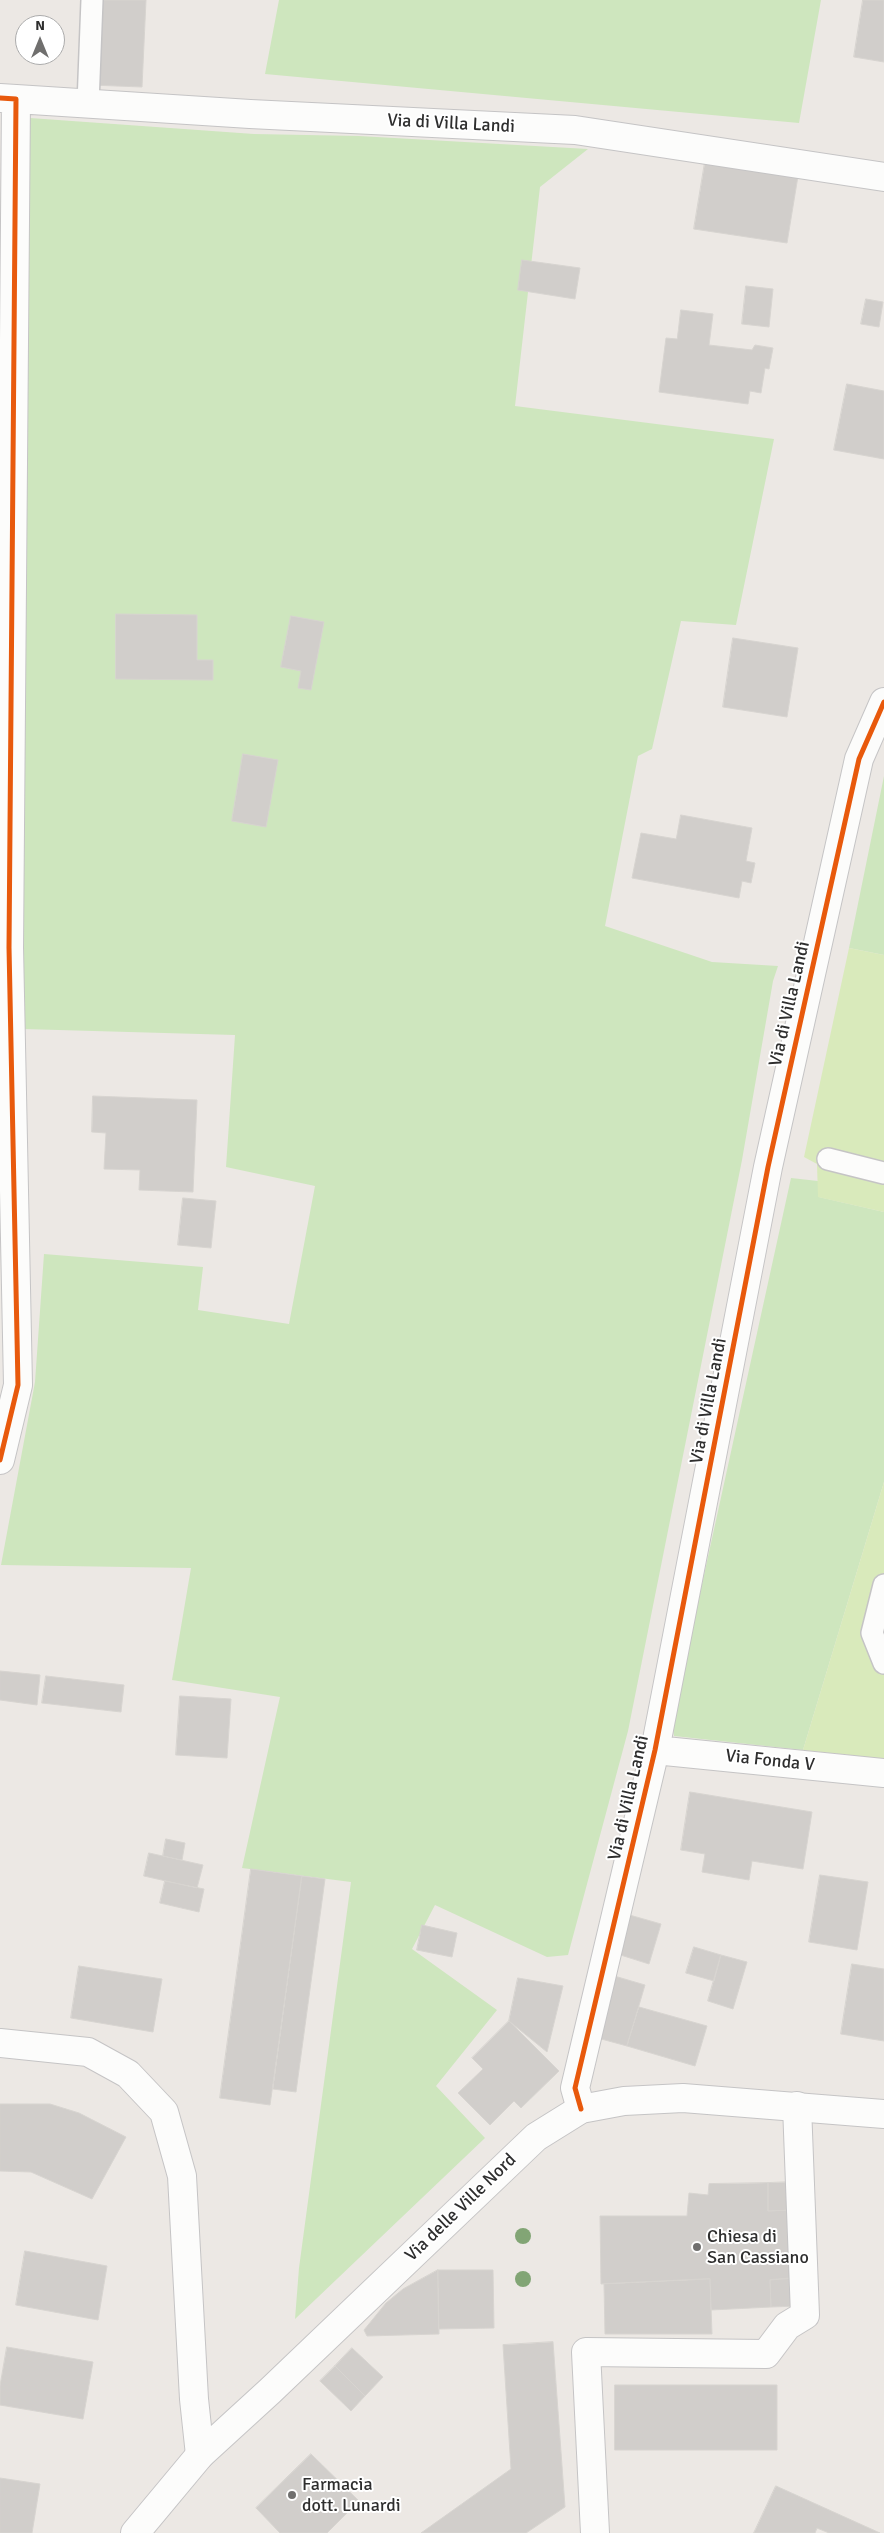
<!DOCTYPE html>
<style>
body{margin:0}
#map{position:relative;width:884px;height:2533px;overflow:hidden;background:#ece8e4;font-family:Signika,sans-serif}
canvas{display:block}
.north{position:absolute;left:15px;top:15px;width:50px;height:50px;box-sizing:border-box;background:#fff;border:1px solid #ababab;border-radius:50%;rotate:0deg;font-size:14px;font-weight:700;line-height:20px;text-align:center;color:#2e2e2e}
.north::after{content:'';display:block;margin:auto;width:18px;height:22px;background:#706f6e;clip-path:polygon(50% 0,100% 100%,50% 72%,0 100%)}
</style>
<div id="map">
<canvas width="884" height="2533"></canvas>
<div class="north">N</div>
</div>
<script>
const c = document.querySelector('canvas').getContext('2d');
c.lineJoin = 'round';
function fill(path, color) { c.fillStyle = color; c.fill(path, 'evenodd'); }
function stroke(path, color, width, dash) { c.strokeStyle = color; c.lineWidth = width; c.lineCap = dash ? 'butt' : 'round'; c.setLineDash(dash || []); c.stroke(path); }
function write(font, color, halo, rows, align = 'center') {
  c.font = font + ' Signika,sans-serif'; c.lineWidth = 4; c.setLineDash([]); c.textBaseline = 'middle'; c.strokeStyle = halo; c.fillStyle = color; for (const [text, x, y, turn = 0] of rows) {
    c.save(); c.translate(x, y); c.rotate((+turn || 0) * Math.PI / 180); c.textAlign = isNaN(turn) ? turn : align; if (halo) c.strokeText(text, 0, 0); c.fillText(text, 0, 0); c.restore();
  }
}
fill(new Path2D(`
 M279 0H821L799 123 265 74Z
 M30 118 254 134 359 136 588 149 540 187 515 406 774 439 736 625 681 621 652 749 638 756 605 926 712 962 778 966 773 981 742 1160 628 1731 568 1955 547 1957 435 1905 412 1949 497 2010 436 2086 485 2138 295 2319 299 2268 351 1882 242 1868 280 1697 172 1680 191 1568 1 1565 35 1382 44 1254 203 1267 198 1310 289 1324 315 1186 226 1167 235 1035 23 1029 25 564 18 487Z
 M884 776V955L849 948Z
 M791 1178 818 1181 819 1197 884 1212V1482L803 1750 674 1736 672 1721Z`), '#cee6be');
fill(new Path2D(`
 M849 948 884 955V1212L818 1197 817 1164 804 1157Z
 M884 1482V1759L803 1750Z`), '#d9eabb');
const building = new Path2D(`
 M95 0H146L142 87 91 85Z
 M863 0H884V62L854 57Z
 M706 156 799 170 787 243 694 229Z
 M522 260 580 268 575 299 518 290Z
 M746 286 773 289 769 327 742 324Z
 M866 299 883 302 879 327 861 324Z
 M681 310 713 314 709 345 752 350 755 345 773 348 769 369 765 368 761 393 750 391 748 404 659 392 666 338 677 339Z
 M847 384 884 391V459L834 450Z
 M116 614 197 615V660H213V680L116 679Z
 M291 616 324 622 311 690 298 688 301 671 281 667Z
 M733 638 798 648 787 717 723 707Z
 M243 754 278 760 266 827 232 821Z
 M681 815 752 828 746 861 755 863 751 883 742 881 739 898 632 878 641 833 676 839Z
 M93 1096 197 1100 193 1192 139 1190 140 1170 104 1169 106 1133 92 1132Z
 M183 1198 216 1201 211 1248 178 1245Z
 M0 1671 40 1675 37 1705 0 1700Z
 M46 1676 124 1685 121 1712 42 1703Z
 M180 1696 231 1699 227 1758 176 1755Z
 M690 1792 812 1812 803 1869 752 1861 749 1880 702 1872 705 1854 681 1850Z
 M166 1839 185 1843 182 1860 163 1856Z
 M149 1853 203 1865 197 1888 144 1876Z
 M251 1869 302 1876 270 2105 220 2098Z
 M820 1875 868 1882 857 1950 809 1942Z
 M302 1876 325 1879 296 2092 273 2089Z
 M165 1881 204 1889 199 1912 160 1903Z
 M619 1912 661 1924 649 1964 608 1951Z
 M422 1925 457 1933 452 1957 417 1950Z
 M694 1947 721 1955 714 1981 686 1973Z
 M721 1955 747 1962 733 2009 708 2001Z
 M852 1964 884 1969V2041L841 2034Z
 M79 1966 162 1979 153 2032 71 2018Z
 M611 1975 645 1985 627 2046 594 2037Z
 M518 1978 563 1986 547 2052 509 2021Z
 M639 2007 707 2026 695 2066 627 2046Z
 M509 2021 559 2071 521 2108 514 2101 490 2125 458 2093 483 2069 472 2058Z
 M0 2104H50L79 2113 126 2137 92 2199 31 2172 0 2171Z
 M792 2182V2210L768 2211V2183Z
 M768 2183V2211L792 2210 796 2278 770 2280 771 2307 711 2310 710 2279 601 2284 600 2216H687L689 2193 708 2195 709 2184Z
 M25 2251 107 2266 98 2320 16 2305Z
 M438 2270 439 2334 367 2336 364 2330 386 2303 403 2289Z
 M438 2270H493L494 2328 439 2329Z
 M796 2278 799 2306 771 2307 770 2280Z
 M710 2279 712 2334H605L604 2284Z
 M553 2342 565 2507 526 2533H421L511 2469 503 2345Z
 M7 2347 93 2362 83 2419 0 2405V2386Z
 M352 2348 383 2377 365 2396 335 2366Z
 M335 2366 365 2396 351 2411 320 2381Z
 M615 2385H777V2450H615Z
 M311 2454 359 2501 327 2533H280L256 2508Z
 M0 2478 40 2484 32 2533H0Z
 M776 2486 880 2533H829L817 2528 815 2533H754Z`);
fill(building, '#d1cecb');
stroke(building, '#d7d4d0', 1);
const lane = new Path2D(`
 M88 104 92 0
 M828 1159 884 1173
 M884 1585 872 1633 884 1663`);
const street = new Path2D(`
 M0 98 16 99 9 947 18 1385 0 1460
 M16 99 250 114 575 130 884 177
 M655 1750 884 1773
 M0 2043 88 2052 128 2074 164 2112 182 2176 194 2399 200 2455
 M581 2109 575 2088 655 1750 768 1167 859 759 884 702
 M595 2533 586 2352 766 2354 787 2326 805 2315 797 2106`);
const secondary = new Path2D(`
 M135 2533 200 2455 270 2391 536 2137 581 2109 624 2101 683 2098 884 2114`);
stroke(lane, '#c5c4c5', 24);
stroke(street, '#c5c4c5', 30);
stroke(secondary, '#c5c4c5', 30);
stroke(lane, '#fcfcfb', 21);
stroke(street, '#fcfcfb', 28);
stroke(secondary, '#fcfcfb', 28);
stroke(new Path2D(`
 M0 98 16 99 9 947 18 1385 0 1460
 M581 2109 575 2088 655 1750 768 1167 859 759 884 702`), '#e8590c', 5);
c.fillStyle = '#82a575';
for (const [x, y] of [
 [523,2236],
 [523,2279]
]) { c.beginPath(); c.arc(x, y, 8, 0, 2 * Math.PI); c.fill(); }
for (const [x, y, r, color] of [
 [697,2247,5,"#706f6e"],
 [292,2495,5,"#706f6e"]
]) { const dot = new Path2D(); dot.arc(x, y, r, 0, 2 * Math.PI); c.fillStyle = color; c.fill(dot); stroke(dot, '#fff', 2); }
write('18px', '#2e2e2e', '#fff', [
 ["Via di Villa Landi",451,124,3],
 ["Via di Villa Landi",790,1004,-77],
 ["Via di Villa Landi",709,1401,-79],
 ["Via Fonda V",770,1761,6],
 ["Via di Villa Landi",629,1798,-77],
 ["Via delle Ville Nord",461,2208,-44]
]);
write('18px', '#2e2e2e', '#fff', [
 ["Chiesa di",707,2237],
 ["San Cassiano",707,2258],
 ["Farmacia",302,2485],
 ["dott. Lunardi",302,2506]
], 'left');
</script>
